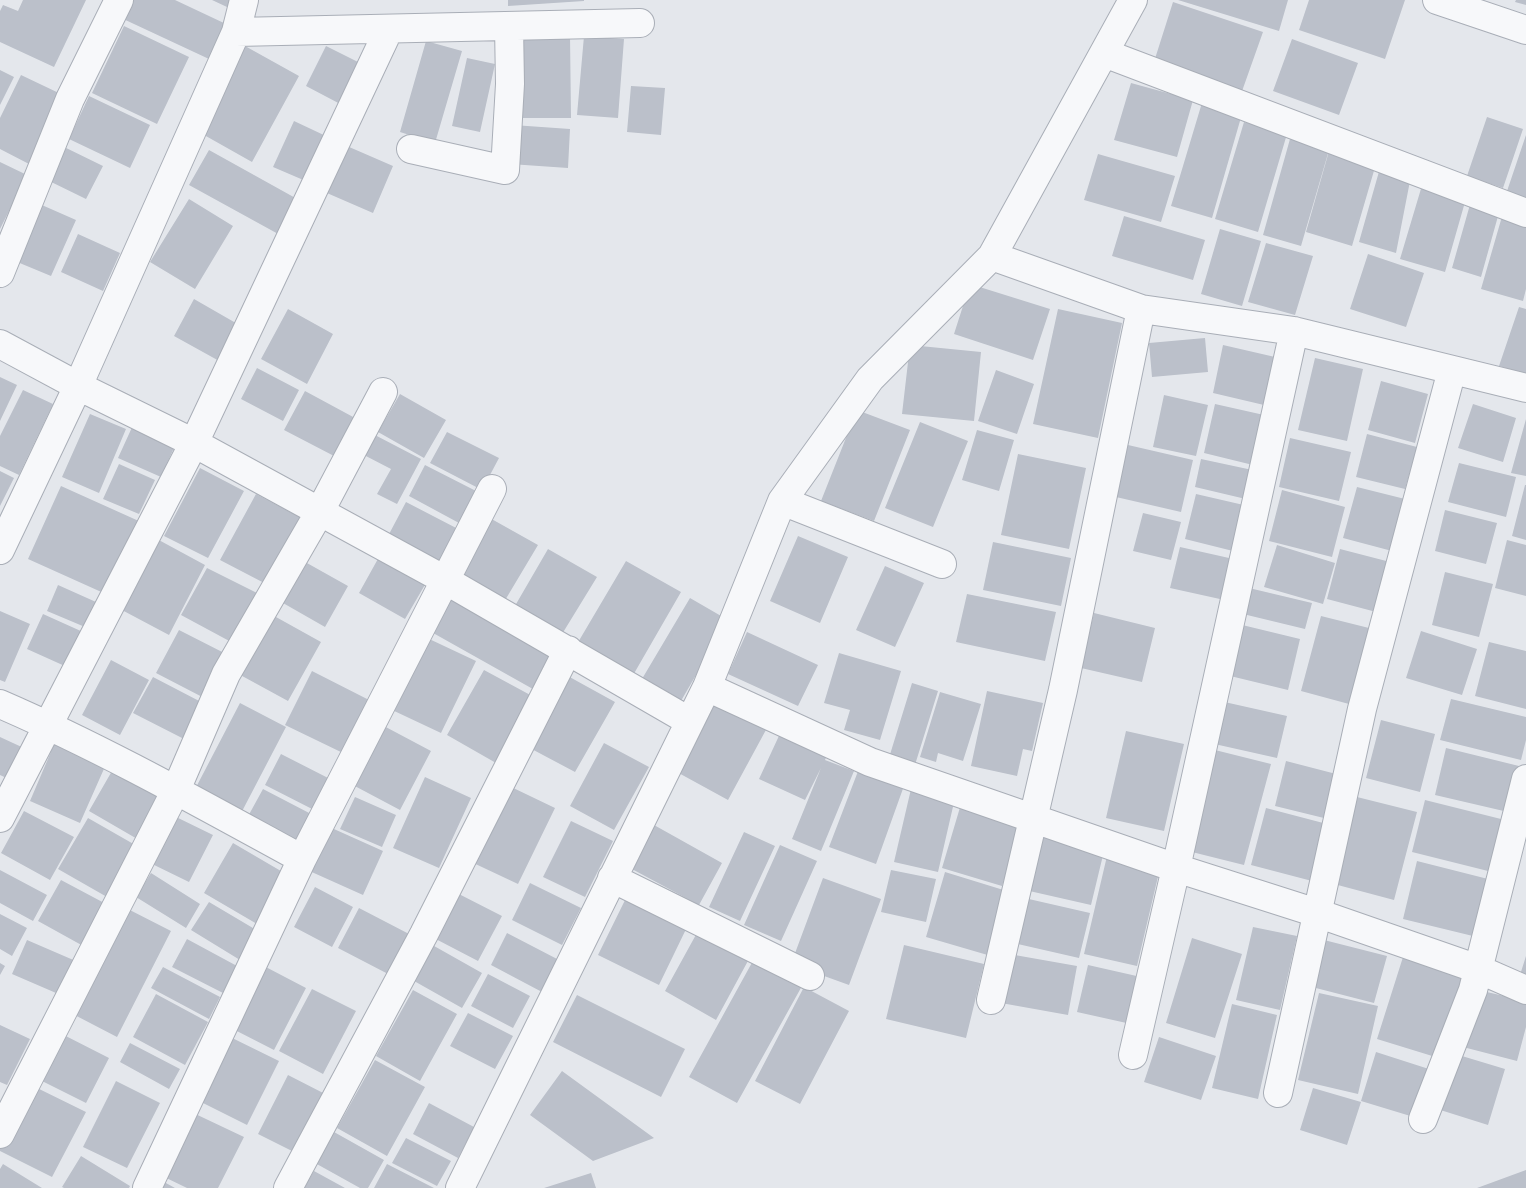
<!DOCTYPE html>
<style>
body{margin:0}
canvas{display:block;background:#e4e7ec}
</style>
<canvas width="1526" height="1188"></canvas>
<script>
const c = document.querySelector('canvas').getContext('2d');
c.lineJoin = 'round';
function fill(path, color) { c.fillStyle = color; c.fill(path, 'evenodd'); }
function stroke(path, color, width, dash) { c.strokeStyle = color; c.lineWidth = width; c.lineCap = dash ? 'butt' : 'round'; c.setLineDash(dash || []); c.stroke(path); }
fill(new Path2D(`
 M23 0H86L54 67 0 42V11L3 5 18 11Z
 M126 0H175L226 24 209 59 119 17Z
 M212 0H231L227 7Z
 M508 0H584V1L508 6Z
 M1178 0H1288L1279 31Z
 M1309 0H1405L1385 59 1299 30Z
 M1516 0H1526V5L1515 2Z
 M1173 2 1263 32 1241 94 1153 65Z
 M124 26 189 57 157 124 92 93Z
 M514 35H570L571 118H515Z
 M584 36 624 39 618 118 577 115Z
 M1292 39 1358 63 1339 115 1273 91Z
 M426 41 462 51 435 143 400 132Z
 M245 46 299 76 252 162 197 131Z
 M326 46 364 65 344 106 306 86Z
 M467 58 495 64 480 132 452 126Z
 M0 70 14 77 0 105Z
 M21 75 63 95 29 164 0 149V118Z
 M1131 83 1193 100 1177 157 1114 140Z
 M631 86 665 88 661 135 627 132Z
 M89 96 150 125 130 168 69 139Z
 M1204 96 1244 107 1212 218 1171 206Z
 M1487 117 1523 129 1503 188 1467 176Z
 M294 121 328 137 308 182 273 167Z
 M1244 122 1287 134 1258 232 1215 219Z
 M513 125 570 129 568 168 510 164Z
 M1526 135V204L1505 197Z
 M1290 139 1329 150 1301 246 1263 235Z
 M340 143 393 166 373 213 320 190Z
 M58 144 103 166 86 199 41 177Z
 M1331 144 1378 157 1352 246 1306 232Z
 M209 150 299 200 280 235 189 185Z
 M1098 154 1175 176 1161 222 1084 200Z
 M0 162 27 175 0 229Z
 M1380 168 1410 181 1396 253 1359 242Z
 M1423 182 1467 195 1445 272 1400 259Z
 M189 199 233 226 195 289 150 262Z
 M1471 201 1500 209 1481 277 1452 268Z
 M35 202 76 220 51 276 10 259Z
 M1503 213 1526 219V289L1523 301 1481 289Z
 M1124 216 1205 240 1193 280 1112 256Z
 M1220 229 1261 241 1242 306 1201 294Z
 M78 234 120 253 103 291 61 272Z
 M1266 243 1313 256 1295 315 1248 302Z
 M1368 254 1424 273 1406 327 1350 309Z
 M970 284 1050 309 1033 360 954 334Z
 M194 299 241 326 221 362 174 336Z
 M1519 307 1526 309V374L1499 366Z
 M288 309 333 334 307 384 261 359Z
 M1058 309 1122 323 1098 438 1033 424Z
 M1205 338 1208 372 1152 377 1149 343Z
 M910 345 981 352 974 421 902 414Z
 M1223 345 1275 357 1264 405 1213 393Z
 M1315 358 1363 369 1347 441 1298 430Z
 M257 368 299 390 283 421 241 399Z
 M996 370 1034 384 1017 434 978 421Z
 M0 377 17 385 0 421Z
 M1381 381 1428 394 1415 443 1368 430Z
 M23 390 53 404 19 475 0 466V436Z
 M305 391 355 418 334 456 284 430Z
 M400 394 446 420 424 458 378 432Z
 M1164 395 1208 405 1196 456 1153 447Z
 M1215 404 1264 415 1253 465 1204 453Z
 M1473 404 1516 418 1503 462 1458 448Z
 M857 410 910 430 874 521 821 501Z
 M90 414 126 429 99 493 62 477Z
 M1526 419V476L1511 473Z
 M920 422 968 441 933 527 885 508Z
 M134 423 177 441 161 477 118 458Z
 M977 430 1014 440 999 491 962 480Z
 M447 432 499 458 482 490 430 463Z
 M373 434 421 459 397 504 377 494 391 469 362 454Z
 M1367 434 1417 447 1405 489 1356 477Z
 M1290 438 1351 452 1339 501 1279 487Z
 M1128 445 1193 460 1181 512 1116 497Z
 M1018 454 1086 468 1069 549 1001 535Z
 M1201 459 1257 471 1250 500 1195 487Z
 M1459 463 1516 477 1506 517 1448 502Z
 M119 464 155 480 139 514 103 499Z
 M425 465 476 491 459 523 409 496Z
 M200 468 244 491 208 558 164 536Z
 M0 471 14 478 0 506Z
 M1525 485H1526V540L1512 536Z
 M61 486 141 522 108 595 28 559Z
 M1357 487 1405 499 1392 551 1343 538Z
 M1282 490 1345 507 1332 557 1269 541Z
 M256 494 303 519 268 585 220 560Z
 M1196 494 1248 506 1237 552 1185 539Z
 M406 502 460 530 443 564 388 536Z
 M1445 510 1497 523 1486 564 1435 551Z
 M1143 513 1181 522 1171 560 1133 551Z
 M488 517 538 545 504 602 455 574Z
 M798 536 848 557 820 623 770 601Z
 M157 539 205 565 169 635 120 609Z
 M1507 540 1526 545V596L1495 588Z
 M993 542 1071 558 1061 606 983 590Z
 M1277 545 1335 563 1323 604 1264 587Z
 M1180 547 1238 560 1229 601 1170 588Z
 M548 549 597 577 559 639 512 611Z
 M1340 549 1394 563 1380 613 1327 599Z
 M379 557 426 583 405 619 359 593Z
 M298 558 348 586 325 627 276 599Z
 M626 561 681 592 632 677 577 644Z
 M885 566 924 583 895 647 856 630Z
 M207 568 259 594 233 643 181 615Z
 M1445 572 1493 584 1479 637 1432 625Z
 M58 585 96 602 85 627 47 611Z
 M1249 588 1312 603 1305 629 1243 614Z
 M449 589 562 653 540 693 426 629Z
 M967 594 1056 612 1045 661 956 642Z
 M690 598 728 620 678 706 639 684Z
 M0 611 30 624 5 682 0 680Z
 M267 612 321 642 288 701 233 671Z
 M1094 613 1155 628 1142 682 1081 668Z
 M43 614 83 632 67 667 27 649Z
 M1321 616 1369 628 1349 704 1301 691Z
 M1234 623 1300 639 1288 690 1222 674Z
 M179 630 234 658 210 701 156 673Z
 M1421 631 1477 649 1462 695 1406 678Z
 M747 632 818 665 798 706 728 674Z
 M425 637 476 661 441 733 390 709Z
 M1489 642 1526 651V709L1475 696Z
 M839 653 901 671 880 740 844 730 850 710 824 703Z
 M111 660 149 680 120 735 82 715Z
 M484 670 534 697 496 763 447 735Z
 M312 671 371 701 345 754 285 725Z
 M566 675 615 702 575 772 526 746Z
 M153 677 203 703 184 739 133 713Z
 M912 683 938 691 914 768 888 761Z
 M987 691 1043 703 1032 751 1023 749 1017 776 971 766Z
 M940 692 981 704 963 761 938 753 936 762 920 757Z
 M714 699 767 728 728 800 675 771Z
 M1451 699 1526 717V740L1521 760 1440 740Z
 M1220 701 1287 716 1277 758 1210 743Z
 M240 703 286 727 238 819 192 795Z
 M1381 720 1435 734 1420 792 1366 778Z
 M382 725 431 751 400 810 351 784Z
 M784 725 831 746 825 760 854 771 821 851 792 839 821 768 805 800 759 779Z
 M1126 731 1184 744 1164 831 1106 818Z
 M0 737 26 749 13 781 0 775Z
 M56 740 107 762 80 823 30 801Z
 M604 743 649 767 614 830 570 806Z
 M1446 748 1519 766 1508 812 1435 795Z
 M1211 749 1271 764 1244 865 1184 850Z
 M281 754 332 780 316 811 265 785Z
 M1286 761 1340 775 1328 819 1275 806Z
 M116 764 167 793 139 840 89 811Z
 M860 766 905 783 876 864 829 847Z
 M425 777 471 798 439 868 393 848Z
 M505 784 555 808 518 884 467 860Z
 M263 789 313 815 297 846 246 820Z
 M911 789 955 798 938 872 894 862Z
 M355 797 396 815 382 847 340 829Z
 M1357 797 1417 812 1394 900 1334 884Z
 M1425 800 1509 821 1496 873 1412 852Z
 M961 804 1022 822 1002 886 942 868Z
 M1266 808 1327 824 1312 881 1251 865Z
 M24 811 74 837 50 880 1 853Z
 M172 815 213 835 189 882 148 862Z
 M88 818 137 846 107 897 58 869Z
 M571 821 613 841 585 897 543 877Z
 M325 825 383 851 363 895 305 869Z
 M654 825 722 863 699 905 630 868Z
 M744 832 775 846 740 921 709 907Z
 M1038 836 1104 851 1091 905 1025 890Z
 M233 843 286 874 257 924 204 893Z
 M780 845 817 861 781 941 744 925Z
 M1107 856 1160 868 1137 966 1084 954Z
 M1417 861 1492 880 1477 937 1403 919Z
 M0 870 47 895 33 921 0 903Z
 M891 870 936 879 926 922 881 912Z
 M945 872 1010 892 991 956 926 937Z
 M151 873 200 904 186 928 136 897Z
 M823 878 881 899 849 985 791 964Z
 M61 880 108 905 85 947 38 921Z
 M530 883 581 908 562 945 512 920Z
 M315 887 353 907 332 947 294 927Z
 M453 891 502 916 478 961 430 936Z
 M628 894 689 923 659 985 598 955Z
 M1020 897 1090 913 1079 958 1009 942Z
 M209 902 258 931 240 960 191 930Z
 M120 905 171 931 117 1037 67 1011Z
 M359 908 411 935 390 975 338 948Z
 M0 914 27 928 12 956 0 949Z
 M1253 927 1297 936 1280 1010 1236 1000Z
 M698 931 749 959 716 1020 665 991Z
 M507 933 559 960 542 992 491 965Z
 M1192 938 1242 954 1215 1038 1166 1023Z
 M187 939 237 966 223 993 172 967Z
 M27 940 78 962 63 996 12 974Z
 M1324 940 1387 956 1374 1003 1312 987Z
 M427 942 482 973 462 1008 407 977Z
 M904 945 984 964 966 1038 886 1019Z
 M1009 954 1077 966 1068 1015 1001 1003Z
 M1526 956V977L1520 975Z
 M1403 957 1468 977 1442 1059 1377 1039Z
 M754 959 802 986 737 1103 689 1077Z
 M0 963 5 966 0 975Z
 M262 965 306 988 274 1050 229 1027Z
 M1088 965 1141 977 1131 1024 1077 1012Z
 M163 967 220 997 209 1019 151 988Z
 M488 974 530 996 513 1028 471 1006Z
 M804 987 849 1011 800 1104 755 1081Z
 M312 989 356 1011 323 1074 279 1051Z
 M413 990 457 1014 420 1081 376 1056Z
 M1478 990 1526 1001V1027L1517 1061 1463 1047Z
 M1319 993 1378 1006 1358 1094 1298 1080Z
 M156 994 208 1022 185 1065 133 1037Z
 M577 995 685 1049 661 1097 553 1042Z
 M1232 1004 1277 1015 1258 1099 1212 1088Z
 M468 1013 513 1036 495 1069 450 1046Z
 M0 1025 30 1039 7 1085 0 1082Z
 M54 1030 109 1058 86 1103 30 1075Z
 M222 1033 279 1061 247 1125 191 1097Z
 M1159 1037 1216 1056 1201 1100 1144 1082Z
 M130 1043 180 1069 169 1089 120 1062Z
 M1376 1052 1432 1070 1417 1118 1361 1101Z
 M1452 1053 1505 1069 1488 1125 1434 1108Z
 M375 1060 425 1087 387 1156 337 1128Z
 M562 1071 654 1138 593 1161 530 1115Z
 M288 1075 329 1096 300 1155 258 1134Z
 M116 1081 160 1103 127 1168 83 1147Z
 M29 1084 86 1112 52 1177 0 1151V1140Z
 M1313 1088 1361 1102 1347 1145 1300 1130Z
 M429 1103 474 1127 458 1158 413 1134Z
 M187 1110 244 1137 218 1188H187L156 1173Z
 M334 1132 384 1160 368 1188H360L315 1163Z
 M406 1138 451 1161 437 1186 392 1163Z
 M81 1156 130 1186 129 1188H64L62 1187Z
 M3 1164 42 1188H0V1169Z
 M387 1164 434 1188H374Z
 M1526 1170V1188H1477Z
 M314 1171 345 1188H304Z
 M591 1173 596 1188H544Z
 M155 1177 175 1188H149Z`), '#bbc0ca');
const minor = new Path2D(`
 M1437 0 1526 30
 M236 32 640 23
 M1104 53 1526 213
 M411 149 505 170 510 84 509 26
 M992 256 1141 309 1294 331 1526 388
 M0 273 70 99 119 0
 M0 344 78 386 194 443 445 580 689 721
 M782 501 942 564
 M0 550 78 386 236 32 244 0
 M707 687 870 762 1176 868 1317 913 1478 969 1526 990
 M0 704C104 749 203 805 302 859
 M0 818 194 443 389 29
 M612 878 810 976
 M991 1000 1063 690 1141 309
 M1133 1055 1176 868 1294 331
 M1278 1093 1362 709 1452 370
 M1423 1119 1473 990 1526 779
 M0 1134 176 790 226 674 319 513 383 392
 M147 1188 302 859 492 489
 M288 1188 424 934 568 650
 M460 1188 707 687 782 501 870 379 992 256 1133 0`);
stroke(minor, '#a9aeb7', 30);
stroke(minor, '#f7f8fa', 28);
</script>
